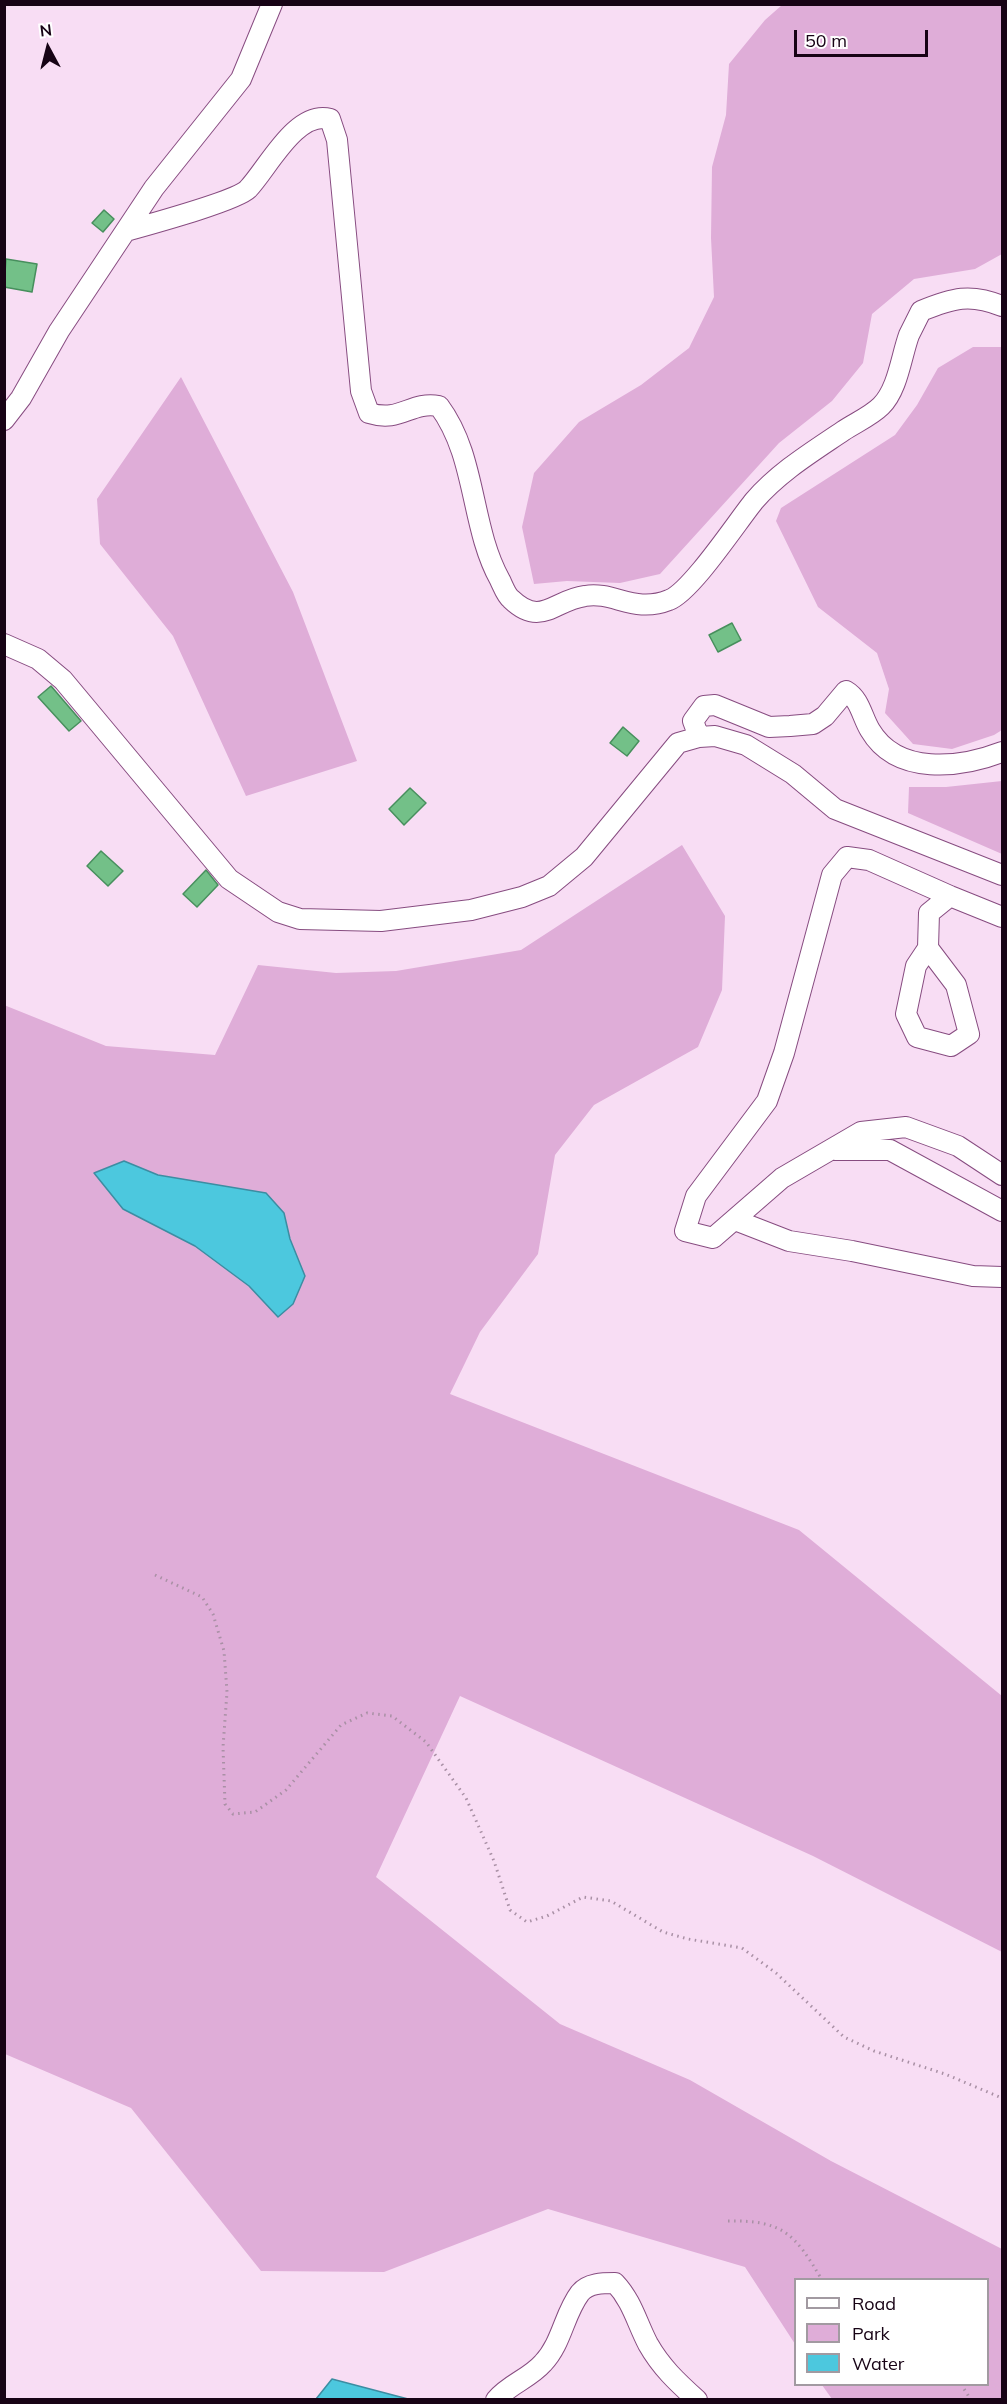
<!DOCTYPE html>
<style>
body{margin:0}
#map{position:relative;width:1007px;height:2404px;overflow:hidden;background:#f8ddf4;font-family:Mulish,sans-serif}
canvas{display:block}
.frame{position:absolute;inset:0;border:6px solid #170315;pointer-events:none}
.legend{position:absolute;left:794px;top:2278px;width:195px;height:108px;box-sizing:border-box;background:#fff;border:2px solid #a29aa1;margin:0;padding:8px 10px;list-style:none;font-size:18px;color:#170315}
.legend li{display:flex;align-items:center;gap:12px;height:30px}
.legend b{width:30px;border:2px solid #a29aa1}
.north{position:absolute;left:18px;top:18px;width:60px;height:60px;-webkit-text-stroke:4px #fff;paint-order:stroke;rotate:353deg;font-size:16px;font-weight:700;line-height:24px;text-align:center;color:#170315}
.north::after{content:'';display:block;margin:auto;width:21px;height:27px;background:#170315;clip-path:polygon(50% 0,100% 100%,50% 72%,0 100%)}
.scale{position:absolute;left:794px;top:30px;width:134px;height:27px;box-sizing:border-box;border:3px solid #170315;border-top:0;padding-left:8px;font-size:18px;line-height:21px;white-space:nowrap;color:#170315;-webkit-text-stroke:4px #fff;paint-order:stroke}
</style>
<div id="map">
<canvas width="1007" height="2404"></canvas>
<div class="frame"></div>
<ul class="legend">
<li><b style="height:8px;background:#fff"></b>Road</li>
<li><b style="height:16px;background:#dfadd8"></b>Park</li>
<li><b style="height:16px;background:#4cc8de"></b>Water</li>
</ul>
<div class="north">N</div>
<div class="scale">50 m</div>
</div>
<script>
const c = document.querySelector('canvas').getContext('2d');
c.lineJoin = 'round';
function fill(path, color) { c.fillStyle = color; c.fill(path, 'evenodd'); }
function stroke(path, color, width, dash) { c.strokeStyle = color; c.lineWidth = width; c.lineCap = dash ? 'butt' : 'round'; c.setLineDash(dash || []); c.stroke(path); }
fill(new Path2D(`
 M782 5H1002V254L975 269 914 279 872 314 863 363 832 401 779 443 660 574 620 583 567 581 534 584 522 527 534 473 579 422 641 385 689 348 714 297 711 238 712 167 726 115 729 64 765 20Z
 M973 347H1002V730L994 735 952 749 913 744 885 713 889 689 877 653 818 607 776 521 781 508 895 435 917 405 938 368Z
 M181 377 293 592 357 761 246 796 173 636 100 544 97 499Z
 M1002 781V854L908 813 909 787H946Z
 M682 845 725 916 722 990 698 1047 594 1105 555 1155 538 1254 480 1332 450 1394 799 1530 1002 1696V1952L813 1856 460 1696 376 1877 560 2024 690 2080 831 2161 1002 2249V2399H832L822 2385 988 2384V2280H796L795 2344 745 2267 548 2209 384 2272 261 2271 131 2108 5 2054 4 1005 106 1046 215 1055 258 965 336 973 396 971 521 950Z`), '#dfadd8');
const water = new Path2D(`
 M124 1161 158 1175 266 1193 284 1213 290 1239 305 1276 293 1304 278 1317 249 1286 195 1246 123 1209 94 1173Z
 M332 2379 408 2399H316Z`);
fill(water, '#4cc8de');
stroke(water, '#3c8da2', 1.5);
const building = new Path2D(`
 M104 210 114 219 103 232 92 223Z
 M6 259 37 264 32 292 4 287Z
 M732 623 741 640 718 652 709 635Z
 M51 686 81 721 69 731 38 697Z
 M623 727 639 741 627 756 610 743Z
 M410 788 426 803 404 825 389 809Z
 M101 851 123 871 108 886 87 866Z
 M206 870 218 885 197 907 183 894Z`);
fill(building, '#73c088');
stroke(building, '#478f5d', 1.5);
const street = new Path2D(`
 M126 231C147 225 236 201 248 189 268 168 296 110 330 119L337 140 361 391 369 413C401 423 410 401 439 406 477 457 470 526 500 580 503 586 506 595 511 599 541 628 554 600 585 596 614 591 634 614 669 600 691 592 737 522 754 501 779 472 812 452 843 431 855 423 871 416 881 406 898 389 901 357 909 335 913 327 917 319 921 311 953 298 970 293 1002 306
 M4 420 21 398 59 331 154 188 241 79 272 4
 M4 644 38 659 63 680 229 879 278 912 300 919 381 921 471 910 522 897 549 886 584 857 678 743 699 737 715 736 746 745 793 774 835 809 1002 875
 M699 737 693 721 704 706 715 705 769 727 790 726 813 724 825 716 846 691C860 699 862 717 870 730 897 776 960 768 1002 752
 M950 896 869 860 847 857 832 875 784 1053 767 1101 696 1196 685 1231 713 1238 782 1178 861 1132 906 1127 958 1146 1002 1175
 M928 948 956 985 969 1034 951 1046 917 1037 906 1014 916 966 928 948 929 913 950 896 1002 917
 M835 1150H890L1002 1211
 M735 1220 789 1241 852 1251 973 1276 1002 1277
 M496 2400C509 2384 529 2379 543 2363 562 2343 564 2314 580 2293 588 2283 603 2283 615 2283 632 2301 637 2323 648 2344 661 2367 677 2382 697 2400`);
stroke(street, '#874c80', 22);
stroke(new Path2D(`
 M155 1575 202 1597 213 1614 224 1651 227 1692 223 1747 225 1804 233 1814 255 1812 286 1790 341 1725 367 1713 392 1716 426 1742 466 1798 494 1861 510 1910 527 1922 547 1916 583 1897 611 1901 663 1932 688 1939 742 1948 776 1973 844 2037 874 2051 945 2074 1002 2098
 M728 2221C783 2220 795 2234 822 2280
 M961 2384 971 2400`), '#a990a5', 3, [1.5, 4.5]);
stroke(street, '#fff', 20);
</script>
